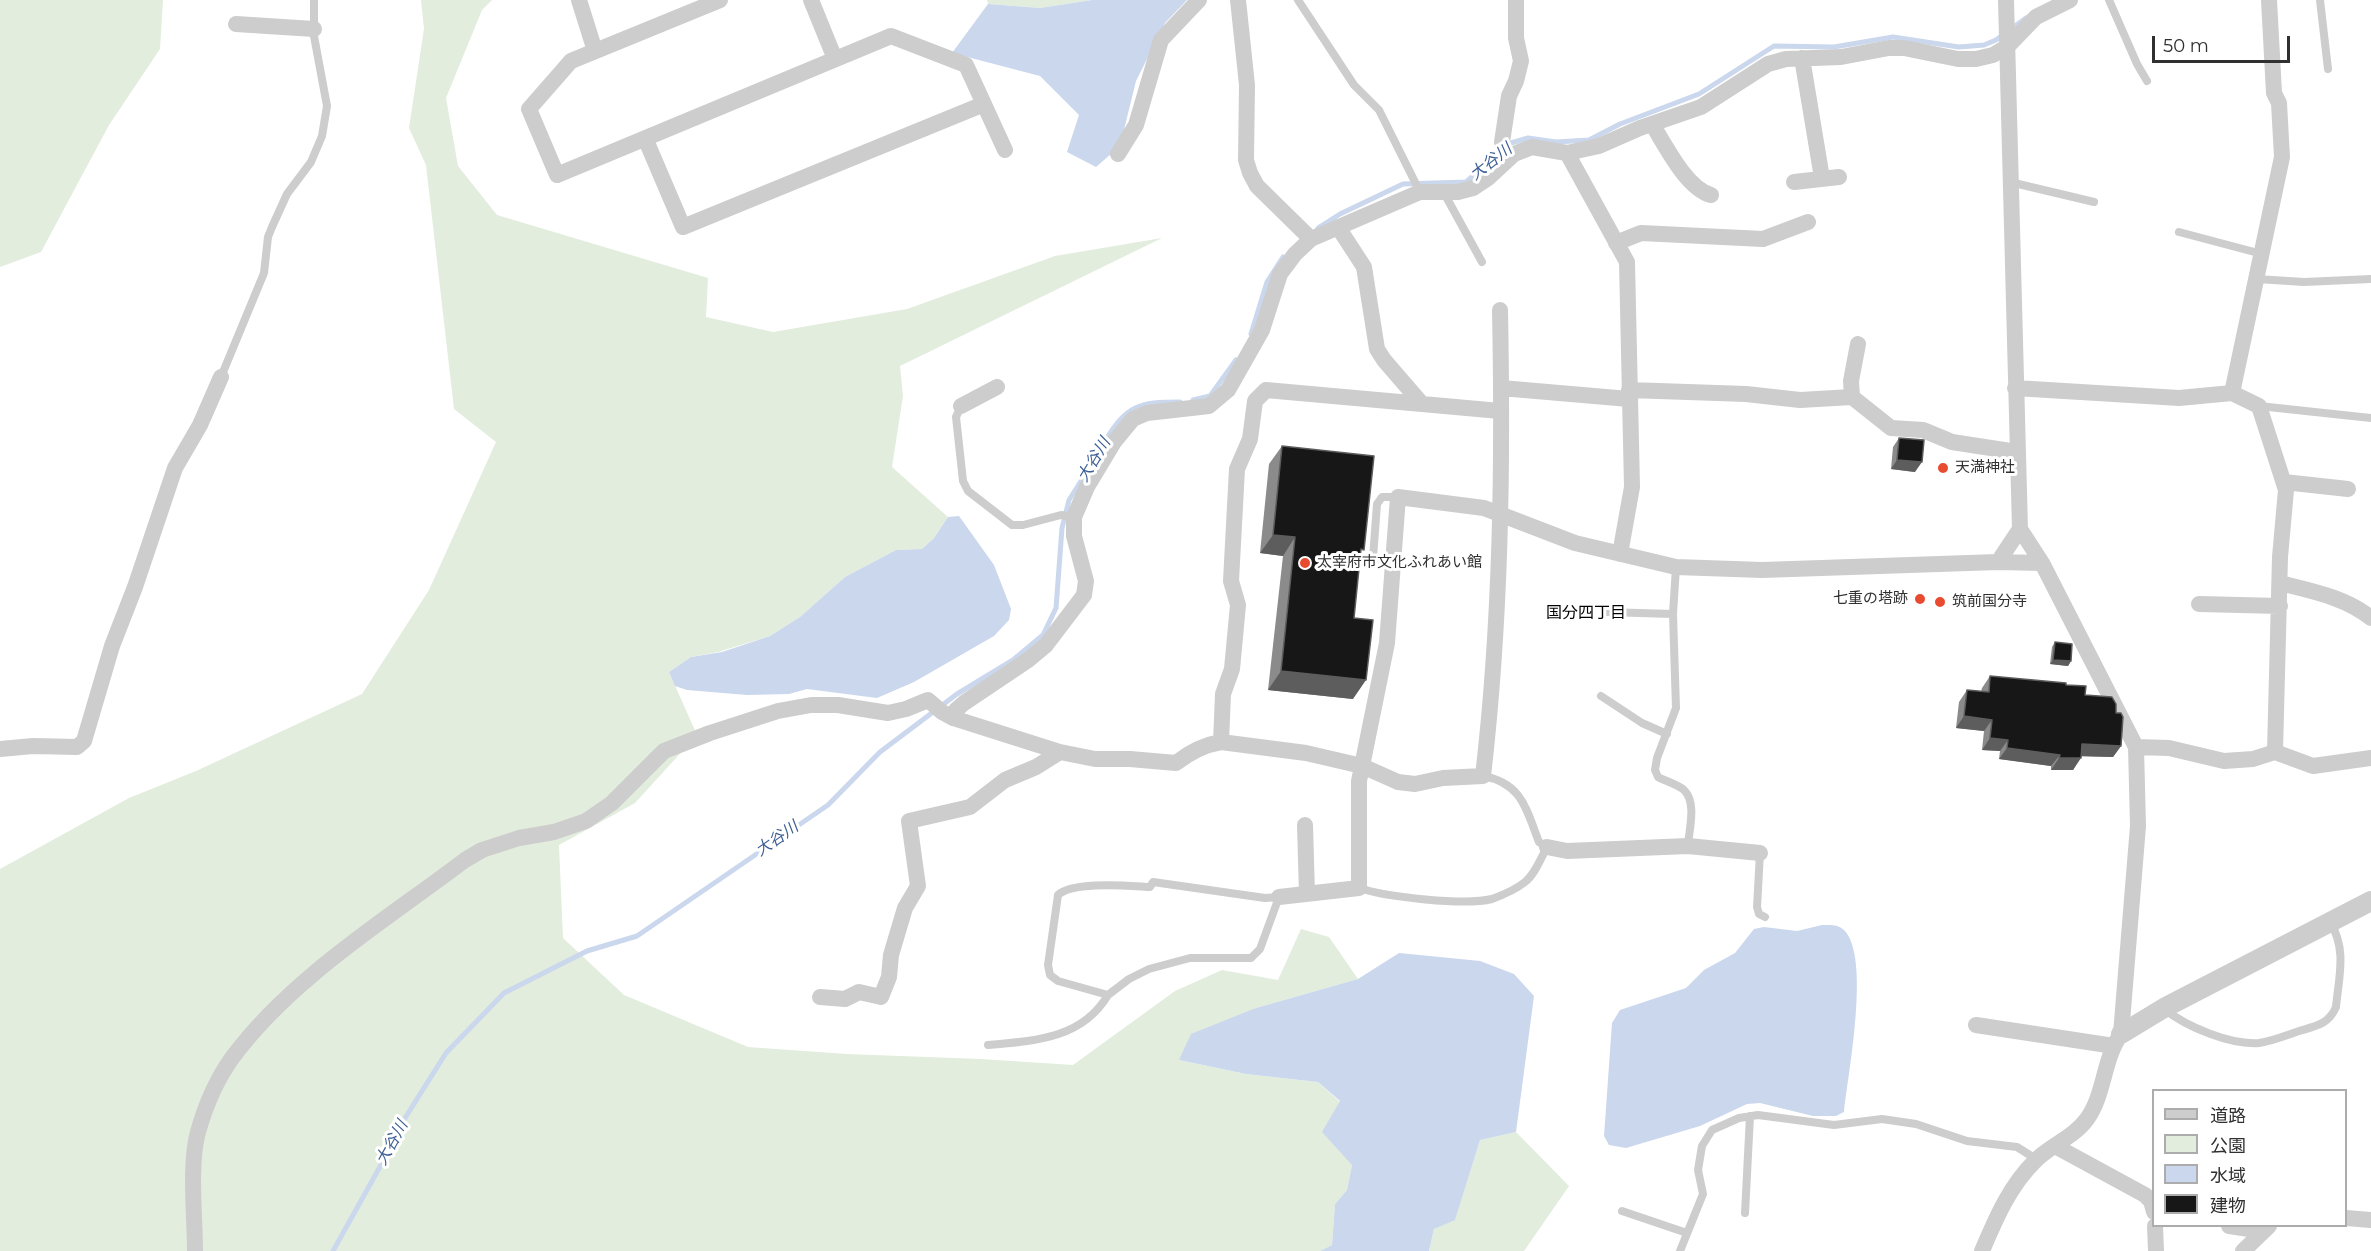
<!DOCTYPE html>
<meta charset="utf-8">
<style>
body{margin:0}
#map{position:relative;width:2371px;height:1251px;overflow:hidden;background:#fff;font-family:Montserrat,"Noto Sans JP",sans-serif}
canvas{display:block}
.legend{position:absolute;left:2152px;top:1089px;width:195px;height:138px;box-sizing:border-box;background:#fff;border:2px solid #acacac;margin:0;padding:8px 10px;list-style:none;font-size:18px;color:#303030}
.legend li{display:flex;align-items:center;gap:12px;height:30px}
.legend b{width:30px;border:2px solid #acacac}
.scale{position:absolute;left:2152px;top:36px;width:138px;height:27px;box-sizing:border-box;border:3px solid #303030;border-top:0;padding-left:8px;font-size:18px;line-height:21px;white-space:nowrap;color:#303030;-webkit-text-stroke:4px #fff;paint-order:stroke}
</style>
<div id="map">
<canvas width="2371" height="1251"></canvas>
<ul class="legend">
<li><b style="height:8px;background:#cdcdcd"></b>道路</li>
<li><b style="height:16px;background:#e2eddd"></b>公園</li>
<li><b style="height:16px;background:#cad7ed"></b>水域</li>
<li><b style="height:16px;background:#171717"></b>建物</li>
</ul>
<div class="scale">50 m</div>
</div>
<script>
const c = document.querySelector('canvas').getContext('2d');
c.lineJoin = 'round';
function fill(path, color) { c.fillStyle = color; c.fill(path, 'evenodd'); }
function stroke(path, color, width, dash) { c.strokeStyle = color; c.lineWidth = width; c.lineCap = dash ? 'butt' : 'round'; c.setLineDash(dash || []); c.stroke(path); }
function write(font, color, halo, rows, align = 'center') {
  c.font = font + ' Montserrat,"Noto Sans JP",sans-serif'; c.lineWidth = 6; c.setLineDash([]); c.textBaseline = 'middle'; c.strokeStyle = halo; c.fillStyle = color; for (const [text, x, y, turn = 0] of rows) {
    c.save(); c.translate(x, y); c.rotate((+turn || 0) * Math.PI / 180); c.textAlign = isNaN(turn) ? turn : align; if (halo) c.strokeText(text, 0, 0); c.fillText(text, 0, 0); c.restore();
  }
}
fill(new Path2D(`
 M0 0H163L160 49 109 125 41 252 0 267Z
 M421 0H492L482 10 446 98 458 166 497 215 708 278 706 317 773 332 907 309 1055 256 1162 238 900 366 903 396 892 467 948 517 934 538 922 549 896 550 845 577 800 617 770 636 718 652 691 657 669 672 697 735 635 803 559 845 563 938 624 995 748 1047 847 1054 981 1059 1073 1065 1175 991 1222 970 1278 980 1301 929 1329 937 1358 979 1256 1008 1179 1060 1246 1074 1318 1082 1340 1102 1352 1165 1347 1190 1335 1204 1332 1245 1320 1251H0V869L129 798 196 771 362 694 429 590 496 442 454 409 426 165 409 128 424 29Z
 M987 0H1092L1040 8 988 4Z
 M1516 1132 1569 1186 1524 1251H1429L1434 1229 1455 1219 1480 1140Z`), '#e2eddd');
fill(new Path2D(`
 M1092 0H1187L1165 23 1136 81 1120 146 1096 167 1067 152 1079 115 1040 76 952 53 988 4 1040 8Z
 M959 516 994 565 1011 609 1009 620 994 636 914 682 877 698 807 689 789 694 747 695 687 690 675 686 669 672 691 657 722 652 770 636 800 617 845 577 896 550 922 549 934 538 948 517Z
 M1822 925C1831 925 1837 924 1844 930 1871 957 1848 1074 1844 1112L1836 1116H1813L1760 1103 1747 1104 1700 1126 1626 1148 1609 1145 1604 1136 1612 1023 1620 1010 1686 988 1704 970 1735 953 1754 929 1764 927 1797 931Z
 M1399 953 1480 961 1514 974 1534 996 1516 1132 1480 1140 1455 1220 1434 1229 1429 1251H1320L1332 1245 1335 1204 1347 1190 1352 1165 1322 1132 1340 1101 1318 1082 1246 1074 1179 1060 1191 1034 1256 1008 1358 979Z`), '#cad7ed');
stroke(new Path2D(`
 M1318 228 1340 214 1403 184 1466 182 1511 143 1528 138 1556 142 1589 140 1620 124 1699 94 1774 46 1834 47 1893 37 1959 47 1984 45 1996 40 2026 18
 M1251 334 1267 282 1283 257
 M1193 400 1210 396 1236 360
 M1105 441C1127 405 1139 402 1180 402
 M333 1251 396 1138 400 1126 446 1053 504 993 587 951 637 936 828 805 880 752 957 694 1013 660 1043 635 1056 608 1062 528 1069 500 1083 478`), '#cad7ed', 5);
stroke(new Path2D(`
 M1298 0 1354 85 1379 110 1420 192
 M2109 0 2137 64 2147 81
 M2320 0 2328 69
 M2010 182 2094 202
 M1444 193 1482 262
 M2179 232 2262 254
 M2257 279 2304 282 2371 279
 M221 377 264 273 268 237 272 227 287 194 311 162 322 136 327 106 314 36V0
 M961 406 956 417 963 481 968 491 1012 525H1023L1061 515 1074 517
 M2259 406 2371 418
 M1393 560 1373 558 1377 504 1382 497H1398
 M1676 567 1673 614 1676 708 1657 758 1655 770 1658 777C1665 781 1677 784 1684 790 1697 803 1689 829 1688 846
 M1605 612 1673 614
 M1601 696 1642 723 1667 734
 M1760 853 1757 907 1759 914 1765 917
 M1153 882 1265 898 1279 897 1260 949 1251 958H1190L1149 969 1129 979 1108 995 1058 981 1050 975 1048 965 1058 895C1073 881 1128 886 1150 887Z
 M1359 888C1387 897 1464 906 1492 899 1503 895 1515 890 1525 882 1535 874 1541 858 1547 847L1539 842C1526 809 1522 783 1483 776
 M2164 1009C2187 1027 2230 1045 2259 1043 2272 1041 2287 1035 2299 1031 2316 1026 2329 1024 2336 1007 2339 976 2347 949 2330 922
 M988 1045C1034 1041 1082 1039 1108 995
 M1622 1211 1687 1233
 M1745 1213 1750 1116
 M1680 1251 1703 1194 1698 1170 1702 1146 1712 1130 1739 1118 1758 1115 1834 1125 1882 1119 1916 1124 1967 1141 2017 1147 2036 1159`), '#cdcdcd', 8);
stroke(new Path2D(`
 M579 0 595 51
 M720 0 571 61 529 109 557 175 891 36 966 65 1005 150
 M811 0 835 59
 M1238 0 1247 85 1246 160 1250 173 1257 186 1311 239
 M236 24 314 29
 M1802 58 1822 178
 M1652 124C1666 146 1686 188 1711 195
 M645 138 683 227 984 104
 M1567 153 1627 262 1632 487 1620 554
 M1118 154 1136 125 1161 40 1199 0
 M1508 158 1502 142 1509 96 1516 81 1521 61 1516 38V0
 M1794 182 1839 177
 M1338 227 1364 267 1377 349 1384 360 1422 404
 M1616 243 1641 233 1763 239 1808 222
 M1501 388 1629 399
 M2015 388 2179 398 2232 393 2259 406 2286 490 2280 557 2275 752
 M1629 390 1746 394 1800 400 1852 397 1851 381 1858 344
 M2232 393 2282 157 2279 103 2274 93 2269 0
 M1852 397 1891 428 1923 430 1952 442 2017 452
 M961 406 997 387
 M2284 482 2348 489
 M1998 562 2020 529
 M2280 583C2311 591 2345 597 2371 618
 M2199 604 2280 606
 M953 718 956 710 964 703 1028 660 1046 645 1084 595 1086 581 1074 536V517L1087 487 1114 442 1133 419 1147 413 1209 406 1228 390 1262 330 1280 274 1295 254 1311 239 1420 192H1458L1473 188 1488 178 1514 154 1532 147 1567 153 1599 146 1640 128 1701 107 1768 64 1786 59 1841 57 1889 48H1904L1958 59H1976L1993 55 2008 46 2036 17 2070 0
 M1221 742 1223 694 1232 669 1238 605 1231 581 1237 469 1250 439 1255 401 1266 390 1500 411
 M2136 747 2169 748 2224 761 2253 759 2275 752 2313 766 2371 758
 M0 749 33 746 77 747 84 741 112 646 135 587 175 468 200 425 221 377
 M1305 825 1307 894
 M1547 847 1567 851 1688 846 1760 853
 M1279 897 1359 888V781L1387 643 1398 497 1484 508 1575 543 1676 567 1762 570 1998 562 2042 563
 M820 997 845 999 859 992 881 997 889 977 891 955 905 908 918 886 909 821 970 807 1005 780 1036 767 1060 752
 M1976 1025 2114 1046
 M2055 1146 2145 1195 2151 1201 2154 1212
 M2346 1218 2371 1220
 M2155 1226 2156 1251
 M2229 1226 2263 1231
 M195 1251C195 1217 189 1164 198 1132 205 1107 217 1079 232 1058 291 978 386 920 465 860L482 850 519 838 554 832 586 821 612 803 664 751 710 733 778 711 811 705H838L888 713 906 709 928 700 942 712 953 718 1060 752 1095 759H1130L1176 763C1190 752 1203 745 1221 742L1306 753 1362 766 1398 782 1415 784 1443 778 1483 776C1501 621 1503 465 1500 310
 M1982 1251C1996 1218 2010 1185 2036 1160 2051 1145 2074 1137 2087 1119 2105 1094 2103 1059 2121 1034L2138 826 2136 747 2042 563 2020 529 2006 0
 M2243 1251 2269 1226`), '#cdcdcd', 16);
stroke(new Path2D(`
 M2121 1034 2164 1008 2371 901`), '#cdcdcd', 20);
fill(new Path2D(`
 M1899 438 1915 472 1891 469 1893 447Z
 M1282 446 1360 555 1354 618 1353 699 1268 690 1283 556 1260 553 1269 464Z
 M2055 642 2071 661 2068 666 2050 664 2052 647Z
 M1990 676 2066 685 2085 695 2116 713 2121 746 2113 757 2081 756 2073 770H2051V766L1999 759 2000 751 1982 750 1984 731 1956 728 1959 702 1967 690 1981 692 1982 688Z`), '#8b8b8b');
fill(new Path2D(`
 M1897 460 1922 462 1915 472 1891 469Z
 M1273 535 1295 537 1283 556 1260 553Z
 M2053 660 2071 661 2068 666 2050 664Z
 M1281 671 1366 680 1353 699 1268 690Z
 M1964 716 1992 720 1984 731 1956 728Z
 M1990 738 2008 740 2000 751 1982 750Z
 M2082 744 2121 746 2113 757 2073 756Z
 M2007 748 2060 755 2051 766 1999 759Z
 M2059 758H2081L2073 770H2051Z`), '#5d5d5d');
const building = new Path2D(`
 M1899 438 1924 440 1922 462 1897 460Z
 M1282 446 1374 456 1364 550 1361 549 1354 618 1373 620 1366 680 1281 671 1295 537 1273 535Z
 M2055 642 2072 644 2071 661 2053 660Z
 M1990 676 2066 683V685L2086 686 2085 695 2112 697 2116 704V713H2121L2123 717 2121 746 2082 744 2081 758H2059L2060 755 2007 748 2008 740 1990 738 1992 720 1964 716 1967 690 1989 692Z`);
fill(building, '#171717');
stroke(building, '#5d5d5d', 1.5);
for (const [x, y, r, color] of [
 [1943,468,6,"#e84b30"],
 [1305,563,6,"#e84b30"],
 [1920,599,6,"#e84b30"],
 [1940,602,6,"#e84b30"]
]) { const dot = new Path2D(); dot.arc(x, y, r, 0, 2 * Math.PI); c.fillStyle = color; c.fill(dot); stroke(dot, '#fff', 2); }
write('15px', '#303030', '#fff', [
 ["天満神社",1955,468],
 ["太宰府市文化ふれあい館",1317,563],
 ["七重の塔跡",1908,599,"right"],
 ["筑前国分寺",1952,602]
], 'left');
write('italic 16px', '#3c5e94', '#fff', [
 ["大谷川",1491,162,-38],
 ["大谷川",1094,460,-59],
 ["大谷川",777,839,-35],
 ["大谷川",392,1143,-61]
]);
write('16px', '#000', '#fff', [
 ["国分四丁目",1586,613]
]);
</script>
